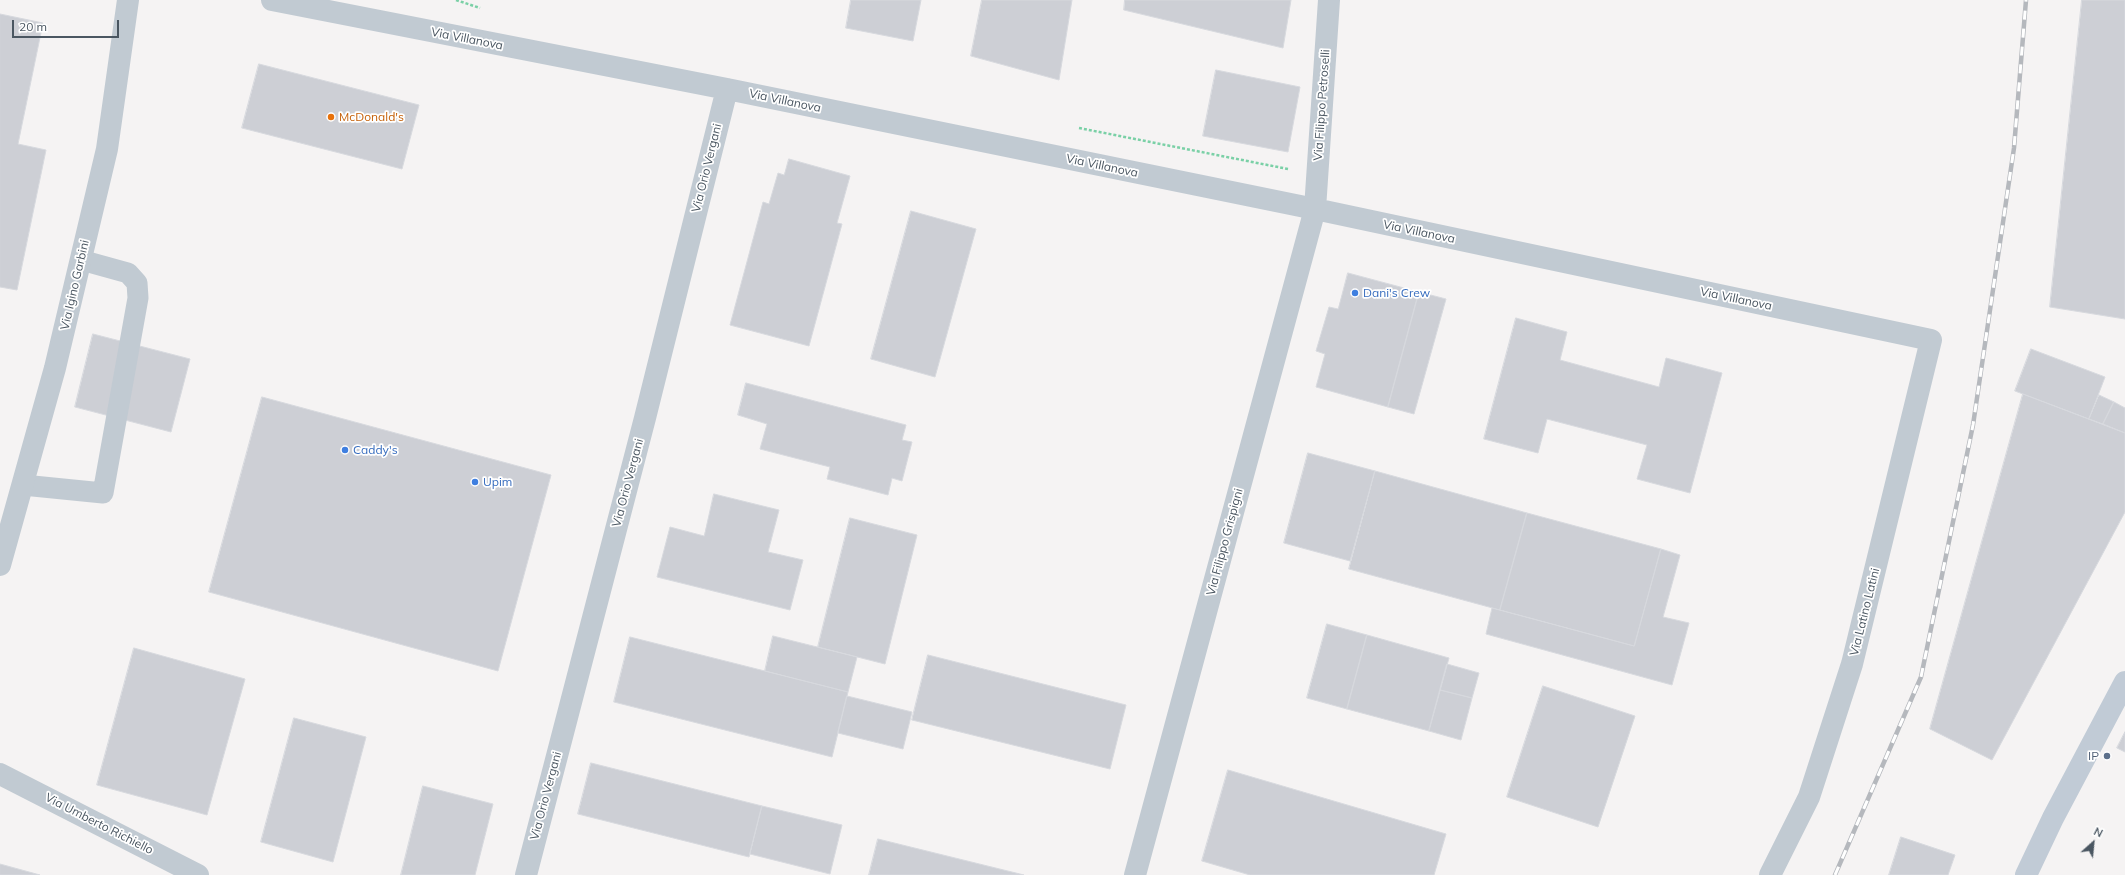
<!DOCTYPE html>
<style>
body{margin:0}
#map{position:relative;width:2125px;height:875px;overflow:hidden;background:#f5f3f3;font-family:Mulish,sans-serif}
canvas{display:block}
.north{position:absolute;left:2073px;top:823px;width:40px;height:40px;-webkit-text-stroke:3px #fff;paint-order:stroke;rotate:27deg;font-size:11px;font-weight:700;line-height:16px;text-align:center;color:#4a5661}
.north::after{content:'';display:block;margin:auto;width:14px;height:18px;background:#4a5661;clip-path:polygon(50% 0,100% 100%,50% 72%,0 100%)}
.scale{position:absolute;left:12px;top:20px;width:107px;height:18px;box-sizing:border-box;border:2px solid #4a5661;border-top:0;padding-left:5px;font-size:12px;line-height:14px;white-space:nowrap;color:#4a5661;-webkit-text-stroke:3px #fff;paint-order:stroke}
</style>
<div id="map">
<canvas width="2125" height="875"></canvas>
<div class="north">N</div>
<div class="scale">20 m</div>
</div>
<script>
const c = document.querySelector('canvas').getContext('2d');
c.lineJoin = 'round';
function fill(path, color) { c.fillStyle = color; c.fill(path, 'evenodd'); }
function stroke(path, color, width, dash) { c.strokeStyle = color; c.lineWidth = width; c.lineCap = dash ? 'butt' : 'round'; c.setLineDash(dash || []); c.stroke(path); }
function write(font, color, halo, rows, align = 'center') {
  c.font = font + ' Mulish,sans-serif'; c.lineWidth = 3.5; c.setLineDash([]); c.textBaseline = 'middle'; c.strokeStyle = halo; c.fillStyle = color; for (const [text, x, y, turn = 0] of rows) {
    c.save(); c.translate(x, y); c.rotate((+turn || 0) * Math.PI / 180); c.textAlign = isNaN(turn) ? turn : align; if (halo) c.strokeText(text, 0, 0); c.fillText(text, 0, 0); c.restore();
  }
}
const building = new Path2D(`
 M851 0H921L913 41 846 28Z
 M982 0H1072L1059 80 971 56Z
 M1125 0H1291L1283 48 1124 10Z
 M2082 0H2125V319L2050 307Z
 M0 14 43 23 18 144 46 150 17 290 0 287Z
 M259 64 419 105 402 169 242 128Z
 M1216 70 1300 87 1288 152 1203 136Z
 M789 159 850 176 837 223 842 224 809 346 730 325 763 202 769 204 778 173 784 175Z
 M911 211 976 229 935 377 871 359Z
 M1348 273 1419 292 1388 407 1316 387 1325 354 1316 351 1329 307 1338 309Z
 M1419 292 1446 299 1414 414 1388 407Z
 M1516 318 1567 332 1560 360 1659 387 1666 358 1722 373 1690 493 1637 479 1647 445 1547 419 1538 453 1484 439Z
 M93 334 190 359 171 432 75 407Z
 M2031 349 2105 377 2089 419 2015 391Z
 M746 383 906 425 902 440 912 442 902 481 892 478 888 495 827 479 830 467 760 449 767 424 738 415Z
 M2023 394 2125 433V512L1992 760 1930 729Z
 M2099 395 2114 402 2103 424 2089 419Z
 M262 397 551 475 498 671 209 592Z
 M2114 402 2125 408V433L2103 424Z
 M1308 453 1375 471 1350 561 1284 543Z
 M1375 471 1527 513 1500 610 1349 569Z
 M714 494 779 510 768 552 803 560 790 610 657 577 670 527 704 536Z
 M1527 513 1661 549 1634 646 1500 610Z
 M850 518 917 535 885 664 818 647Z
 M1661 549 1680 555 1663 617 1689 623 1672 685 1486 634 1492 608 1634 646Z
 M1327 624 1367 635 1347 709 1307 698Z
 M1367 635 1449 658 1429 731 1347 709Z
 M773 636 857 657 848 692 765 671Z
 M630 637 848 692 832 757 614 702Z
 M134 648 245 679 207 815 97 785Z
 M928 655 1126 705 1110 769 912 720Z
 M1447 664 1479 673 1472 698 1440 690Z
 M1543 686 1635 716 1598 827 1507 797Z
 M1440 690 1472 698 1461 740 1429 731Z
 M847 696 912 712 903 749 838 733Z
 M294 718 366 737 333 862 261 842Z
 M2125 732V752L2117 748Z
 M591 763 762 806 749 857 578 814Z
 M1228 770 1446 834 1434 875H1250L1202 861Z
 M423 786 493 804 475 875H401Z
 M762 806 842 825 830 874 750 854Z
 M1901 837 1955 855 1948 875H1889Z
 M878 839 1024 875H869Z
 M0 864 40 875H0Z`);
fill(building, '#cdcfd5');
stroke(building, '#d7d9de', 1);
stroke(new Path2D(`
 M456 0 480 8
 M1079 128 1288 169`), '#7ad0a6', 2.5, [3, 2]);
stroke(new Path2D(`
 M23 485 103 493 138 298 137 283 128 273 81 260`), '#c1cad2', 21);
stroke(new Path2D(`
 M272 0 727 89 1315 209 1931 340 1852 664 1809 797 1770 875
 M0 774 198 875
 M526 875 645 418 727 89
 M1135 875 1315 209 1329 0`), '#c1cad2', 22);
stroke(new Path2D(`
 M0 565 55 368 107 149 128 0`), '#c1cad2', 22);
stroke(new Path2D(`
 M2026 875 2053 818 2125 682`), '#c1cbd6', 22);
const rail = new Path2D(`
 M1835 875 1921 677 1973 425 2014 148 2026 0`);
stroke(rail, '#b5b8bd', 4.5);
stroke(rail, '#fff', 3, [9]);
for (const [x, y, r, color] of [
 [331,117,4,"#e8710a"],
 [1355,293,4,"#3f7fe0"],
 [345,450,4,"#3f7fe0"],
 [475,482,4,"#3f7fe0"],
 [2107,756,4,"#5c6f8a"]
]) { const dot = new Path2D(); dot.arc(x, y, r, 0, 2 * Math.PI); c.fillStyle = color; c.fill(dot); stroke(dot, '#fff', 1.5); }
write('12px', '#4a5661', '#fff', [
 ["Via Villanova",467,39,11],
 ["Via Villanova",785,101,12],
 ["Via Filippo Petroselli",1322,105,-86],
 ["Via Villanova",1102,166,12],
 ["Via Orio Vergani",707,168,-76],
 ["Via Villanova",1419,232,12],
 ["Via Igino Garbini",75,285,-77],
 ["Via Villanova",1736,299,12],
 ["Via Orio Vergani",628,483,-75],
 ["Via Filippo Grispigni",1225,542,-75],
 ["Via Latino Latini",1865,612,-76],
 ["Via Orio Vergani",546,796,-75],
 ["Via Umberto Richiello",99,824,27]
]);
write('12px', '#c56008', '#fff', [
 ["McDonald's",339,117]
], 'left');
write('12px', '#366cbe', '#fff', [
 ["Dani's Crew",1363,293],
 ["Caddy's",353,450],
 ["Upim",483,482]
], 'left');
write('12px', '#4e5e75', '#fff', [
 ["IP",2099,756]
], 'right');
</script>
